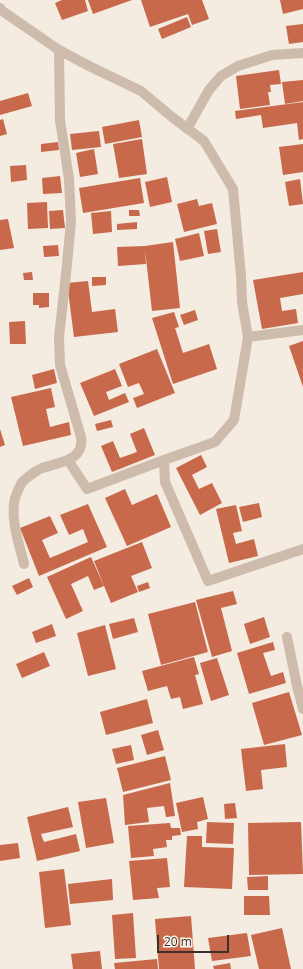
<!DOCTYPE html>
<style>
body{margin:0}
#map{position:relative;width:303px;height:969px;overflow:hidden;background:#f4ebe1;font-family:"Open Sans",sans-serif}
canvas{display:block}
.scale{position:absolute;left:157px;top:935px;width:72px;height:18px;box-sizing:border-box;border:2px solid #3b302b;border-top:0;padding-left:5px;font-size:12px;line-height:14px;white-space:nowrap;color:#3b302b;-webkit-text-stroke:3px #fbf5ee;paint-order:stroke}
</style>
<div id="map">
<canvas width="303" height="969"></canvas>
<div class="scale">20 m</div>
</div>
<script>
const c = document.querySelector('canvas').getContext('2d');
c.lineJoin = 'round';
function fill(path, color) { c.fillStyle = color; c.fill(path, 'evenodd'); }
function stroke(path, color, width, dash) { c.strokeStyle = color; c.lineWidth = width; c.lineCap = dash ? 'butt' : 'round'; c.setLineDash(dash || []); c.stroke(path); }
fill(new Path2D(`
 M62 0H85L88 11 62 20 55 3Z
 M88 0H132L93 14Z
 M141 0H202L209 19 192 25 188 14 150 27Z
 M280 0H303V9L283 14Z
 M187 17 191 27 162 39 158 29Z
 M303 24V42L289 44 286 26Z
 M279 70 281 84 270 85 271 92H268L270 105 240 109 236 76Z
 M303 80V101L285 104 282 82Z
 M28 93 32 106 0 115V101Z
 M303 102V139L299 140 297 123 263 128 261 115 236 119 235 111Z
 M3 119 7 134 0 136V120Z
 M139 120 142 137 105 144 102 127Z
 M99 131 101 147 72 150 70 134Z
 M142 139 147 174 119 178 113 144Z
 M58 142 59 150 41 152V144Z
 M303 144V172L283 175 279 147Z
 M94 149 98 174 80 177 76 153Z
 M26 165 27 180 11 182 10 166Z
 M60 176 62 193 43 194 42 178Z
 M167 177 172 202 150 207 145 182Z
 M140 178 144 203 83 213 79 188Z
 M300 179 303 204 289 206 285 182Z
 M197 199 199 206 212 203 217 224 184 232 177 204Z
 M47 202 48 228 28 229 27 203Z
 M63 210 65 228 50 229 49 211Z
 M129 210H139L140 216H129Z
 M111 211 112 232 93 234 91 213Z
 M8 219 14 248 0 250V220Z
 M137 222V229L117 230V224Z
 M217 229 221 252 208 254 204 231Z
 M199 233 204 256 180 261 175 239Z
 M173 242 180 308 152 311 145 250 146 264 118 266 117 247 145 246Z
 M58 245 59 256 44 257 43 246Z
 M32 272 33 280H24L23 273Z
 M303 272V294L280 298 282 311 296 309 298 323 262 329 253 280Z
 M92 277H106V285L92 286Z
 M88 281 92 312 115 309 118 332 74 337 67 283Z
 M33 293H49V307L39 308V305H33Z
 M195 310 198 320 184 325 180 315Z
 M174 312 179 327 175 328 183 353 209 344 217 369 173 384 152 318Z
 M25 321 26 344H10L9 322Z
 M303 341V387L289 346Z
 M157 349 175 393 137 408 133 398 144 394 139 383 128 387 119 364Z
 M54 369 57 383 35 389 32 375Z
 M115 369 122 386 106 392 109 400 125 393 129 402 94 416 80 383Z
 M51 388 55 407 46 409 50 427 69 422 71 435 23 446 11 397Z
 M111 420 113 427 97 431 95 424Z
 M144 428 155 455 112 472 101 446 113 441 120 458 137 452 130 434Z
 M0 429 5 445 0 447Z
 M201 455 207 467 192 475 199 489 212 483 222 503 200 515 176 468Z
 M125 489 132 505 157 494 171 527 127 546 105 498Z
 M259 503 262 517 243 522 239 507Z
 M88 504 107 547 39 576 20 528 50 516 58 533 42 540 50 558 88 542 83 529 69 535 60 515Z
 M236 505 242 531 233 533 236 544 254 539 258 556 229 563 216 509Z
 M142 542 152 568 131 576 138 592 111 603 94 561Z
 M91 557 104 586 94 590 88 576 71 584 83 611 66 619 47 577Z
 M29 578 33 587 17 595 12 586Z
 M148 582 150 588 139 592 137 586Z
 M233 591 237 604 221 608 232 651 212 657 196 600Z
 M195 602 208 652 161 665 148 614Z
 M264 617 270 637 250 644 244 624Z
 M134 618 138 632 113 639 109 624Z
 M52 624 56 636 36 643 32 632Z
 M105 625 116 669 88 676 77 633Z
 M273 642 275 650 263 653 271 676 283 672 286 683 249 694 237 653Z
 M44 652 50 666 22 678 16 664Z
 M194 657 199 674 195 675 203 704 183 709 180 697 171 699 167 686 148 691 142 671Z
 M217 658 229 695 211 701 200 663Z
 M289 692 302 735 264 745 252 703Z
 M147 699 153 723 106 735 100 712Z
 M158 730 164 750 147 755 141 735Z
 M285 744 287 767 261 770 263 789 246 791 241 749Z
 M131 745 134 760 116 764 112 749Z
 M165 756 171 780 123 792 117 768Z
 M170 783 175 816 166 817 164 806 147 808 149 822 125 825 123 795Z
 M203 797 208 819 197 822 198 829 182 832 176 803Z
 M106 798 114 843 86 848 78 802Z
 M235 803 237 818 225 819 224 804Z
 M68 807 73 827 41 834 44 842 76 834 80 851 37 861 27 817Z
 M207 822 234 823 233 844 206 843Z
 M301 822 303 874 249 875 248 823Z
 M170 823 171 828H180L181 835 172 836V840H166L167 847 153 849 154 856 131 858 128 826Z
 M187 836H202V847L234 848 232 889 184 887Z
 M18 843 20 858 0 861V845Z
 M167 858 170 887 157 888 159 898 133 900 129 861Z
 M64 869 71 925 45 928 39 872Z
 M268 876V890H248L247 877Z
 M112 879 113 900 70 904 68 884Z
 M244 896H269L270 915H244Z
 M133 913 136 958 115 959 112 915Z
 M191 916 195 969H159L155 919Z
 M282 928 291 969H259L251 935Z
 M247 933 251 956 212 961 208 938Z
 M100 951 102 969H73L71 954Z
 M157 959 158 969H115L114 963Z
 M230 963 231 969H214L213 966Z`), '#c8694b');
stroke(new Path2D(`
 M0 8 1 10 59 50 89 66 141 91 172 117 204 141 233 189 241 276 242 302 248 337
 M187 129 209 90 221 76 238 66 272 55 303 53
 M303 330 248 337 234 420 215 442 164 460 165 482 208 581 303 549
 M68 460 87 489 164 460
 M24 564C19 543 10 519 15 498 17 493 19 488 21 484 23 480 36 471 40 469 57 462 85 462 81 437L60 365 59 337 66 274 71 222 69 179 60 120 59 50
 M287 637 297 686 303 709`), '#cdbbac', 10);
</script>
